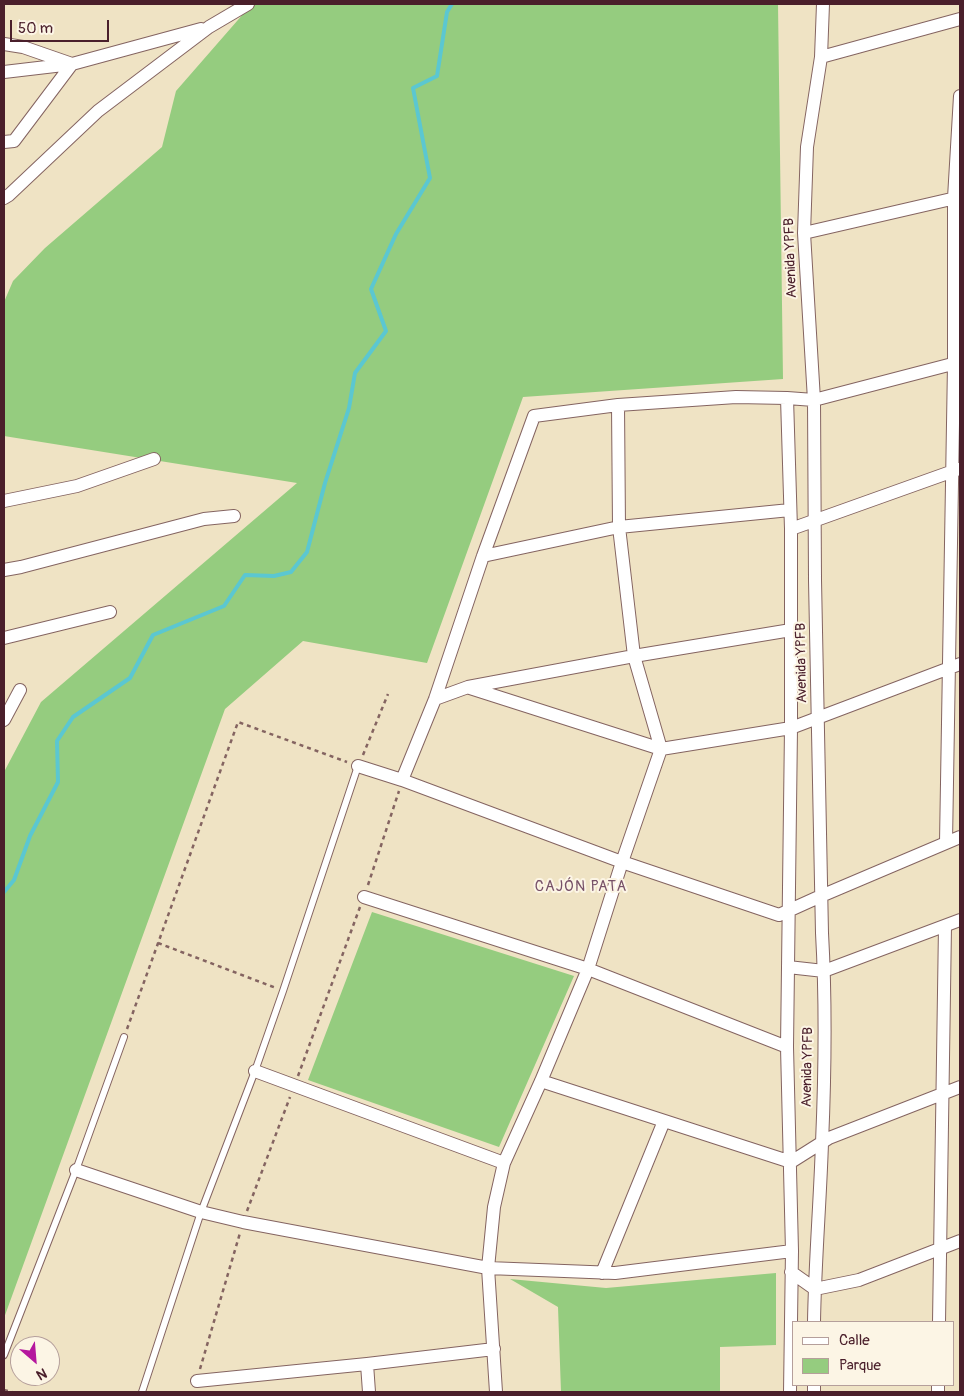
<!DOCTYPE html>
<meta charset="utf-8">
<style>
body{margin:0}
#map{position:relative;width:964px;height:1396px;overflow:hidden;background:#efe3c4;font-family:Pangolin,sans-serif}
canvas{display:block}
.frame{position:absolute;inset:0;border:5px solid #4a1f2b;pointer-events:none}
.legend{position:absolute;left:792px;top:1321px;width:162px;height:65px;box-sizing:border-box;background:#fcf5e5;border:1px solid #b59f9b;margin:0;padding:6px 9px;list-style:none;font-size:15px;color:#4a1f2b}
.legend li{display:flex;align-items:center;gap:10px;height:25px}
.legend b{width:25px;border:1px solid #b59f9b}
.north{position:absolute;left:10px;top:1336px;width:50px;height:50px;box-sizing:border-box;background:#fcf5e5;border:1px solid #b59f9b;border-radius:50%;rotate:153deg;font-size:14px;font-weight:700;line-height:20px;text-align:center;color:#4a1f2b}
.north::after{content:'';display:block;margin:auto;width:18px;height:22px;background:#b5179e;clip-path:polygon(50% 0,100% 100%,50% 72%,0 100%)}
.scale{position:absolute;left:10px;top:20px;width:99px;height:22px;box-sizing:border-box;border:2px solid #4a1f2b;border-top:0;padding-left:6px;font-size:15px;line-height:18px;white-space:nowrap;color:#4a1f2b;-webkit-text-stroke:4px #fcf5e5;paint-order:stroke}
</style>
<div id="map">
<canvas width="964" height="1396"></canvas>
<div class="frame"></div>
<ul class="legend">
<li><b style="height:6px;background:#fff"></b>Calle</li>
<li><b style="height:14px;background:#95cc7f"></b>Parque</li>
</ul>
<div class="north">N</div>
<div class="scale">50 m</div>
</div>
<script>
const c = document.querySelector('canvas').getContext('2d');
c.lineJoin = 'round';
function fill(path, color) { c.fillStyle = color; c.fill(path, 'evenodd'); }
function stroke(path, color, width, dash) { c.strokeStyle = color; c.lineWidth = width; c.lineCap = dash ? 'butt' : 'round'; c.setLineDash(dash || []); c.stroke(path); }
function write(font, color, halo, rows, align = 'center') {
  c.font = font + ' Pangolin,sans-serif'; c.lineWidth = 4; c.setLineDash([]); c.textBaseline = 'middle'; c.strokeStyle = halo; c.fillStyle = color; for (const [text, x, y, turn = 0] of rows) {
    c.save(); c.translate(x, y); c.rotate((+turn || 0) * Math.PI / 180); c.textAlign = isNaN(turn) ? turn : align; if (halo) c.strokeText(text, 0, 0); c.fillText(text, 0, 0); c.restore();
  }
}
fill(new Path2D(`
 M242 4H778L783 379 523 397 427 663 303 641 225 709 4 1318V772L41 702 297 483 4 436V302L13 281 45 248 162 147 176 91 244 13Z
 M372 912 574 976 499 1147 308 1080Z
 M776 1273V1345L720 1347V1392H561L558 1307 510 1279 606 1288Z`), '#95cc7f');
stroke(new Path2D(`
 M4 892 14 880 30 836 58 782 57 741 73 717 130 678 153 635 224 606 245 575 274 576 291 572 307 552 325 483 349 408 355 373 386 331 371 289 396 234 430 178 413 88 437 76 447 12 452 4`), '#5bc7d1', 4);
const lane = new Path2D(`
 M4 1355 76 1170 124 1037
 M142 1392 201 1212 255 1071 283 991 358 766`);
const street = new Path2D(`
 M4 44 23 47 72 64 201 29
 M821 57 960 19
 M4 72 72 64 14 141 4 142
 M4 198 9 195 98 111 209 27 248 4
 M804 233 960 197
 M787 398 791 529V728L787 1047 792 1251 790 1392
 M618 405 619 527 634 656 661 749
 M4 501 77 486 154 459
 M791 529 959 469
 M483 556 619 527 790 510
 M4 570 21 567 204 519 234 516
 M4 638 110 612
 M470 688 661 749
 M435 699 468 687 634 656 791 630
 M4 720 20 690
 M358 766 402 780 622 862 779 915 821 896 960 837
 M402 780 435 699 483 556 534 416 618 405 736 397 787 398 814 400 960 362
 M946 842 954 364V198L960 96
 M364 897 588 969 787 1047
 M788 967 824 971 960 920
 M255 1071 504 1163
 M541 1081 791 1162 829 1138 960 1087
 M76 1170 201 1212 243 1222 488 1268 615 1273 792 1251
 M791 1272 815 1289 859 1280 960 1241
 M602 1273 664 1121
 M814 1322C815 1262 820 1203 822 1143 825 1074 826 1003 822 933L815 580 814 400 804 233 807 147 821 57 823 4
 M939 1322 945 926
 M367 1364 369 1392
 M197 1381 367 1364 494 1349
 M496 1392 488 1268 494 1207 504 1163 541 1081 588 969 622 862 661 749 791 728 960 664
 M814 1392V1385
 M938 1392V1385`);
stroke(lane, '#846461', 8);
stroke(street, '#846461', 14);
stroke(new Path2D(`
 M363 755 388 694
 M368 885 399 791
 M158 943 276 988
 M127 1029 238 722 347 762
 M298 1076 360 907
 M247 1211 290 1097
 M200 1369 240 1233
 M4 1390 12 1392`), '#846461', 2.5, [4, 4]);
stroke(lane, '#fff', 6);
stroke(street, '#fff', 12);
write('14px', '#4a1f2b', '#fcf5e5', [
 ["Avenida YPFB",791,258,-92],
 ["Avenida YPFB",802,663,-91],
 ["Avenida YPFB",808,1067,-89]
]);
c.letterSpacing = '1px';
write('15px', '#775168', '#fcf5e5', [
 ["CAJÓN PATA",581,887]
]);
c.letterSpacing = '0px';
</script>
